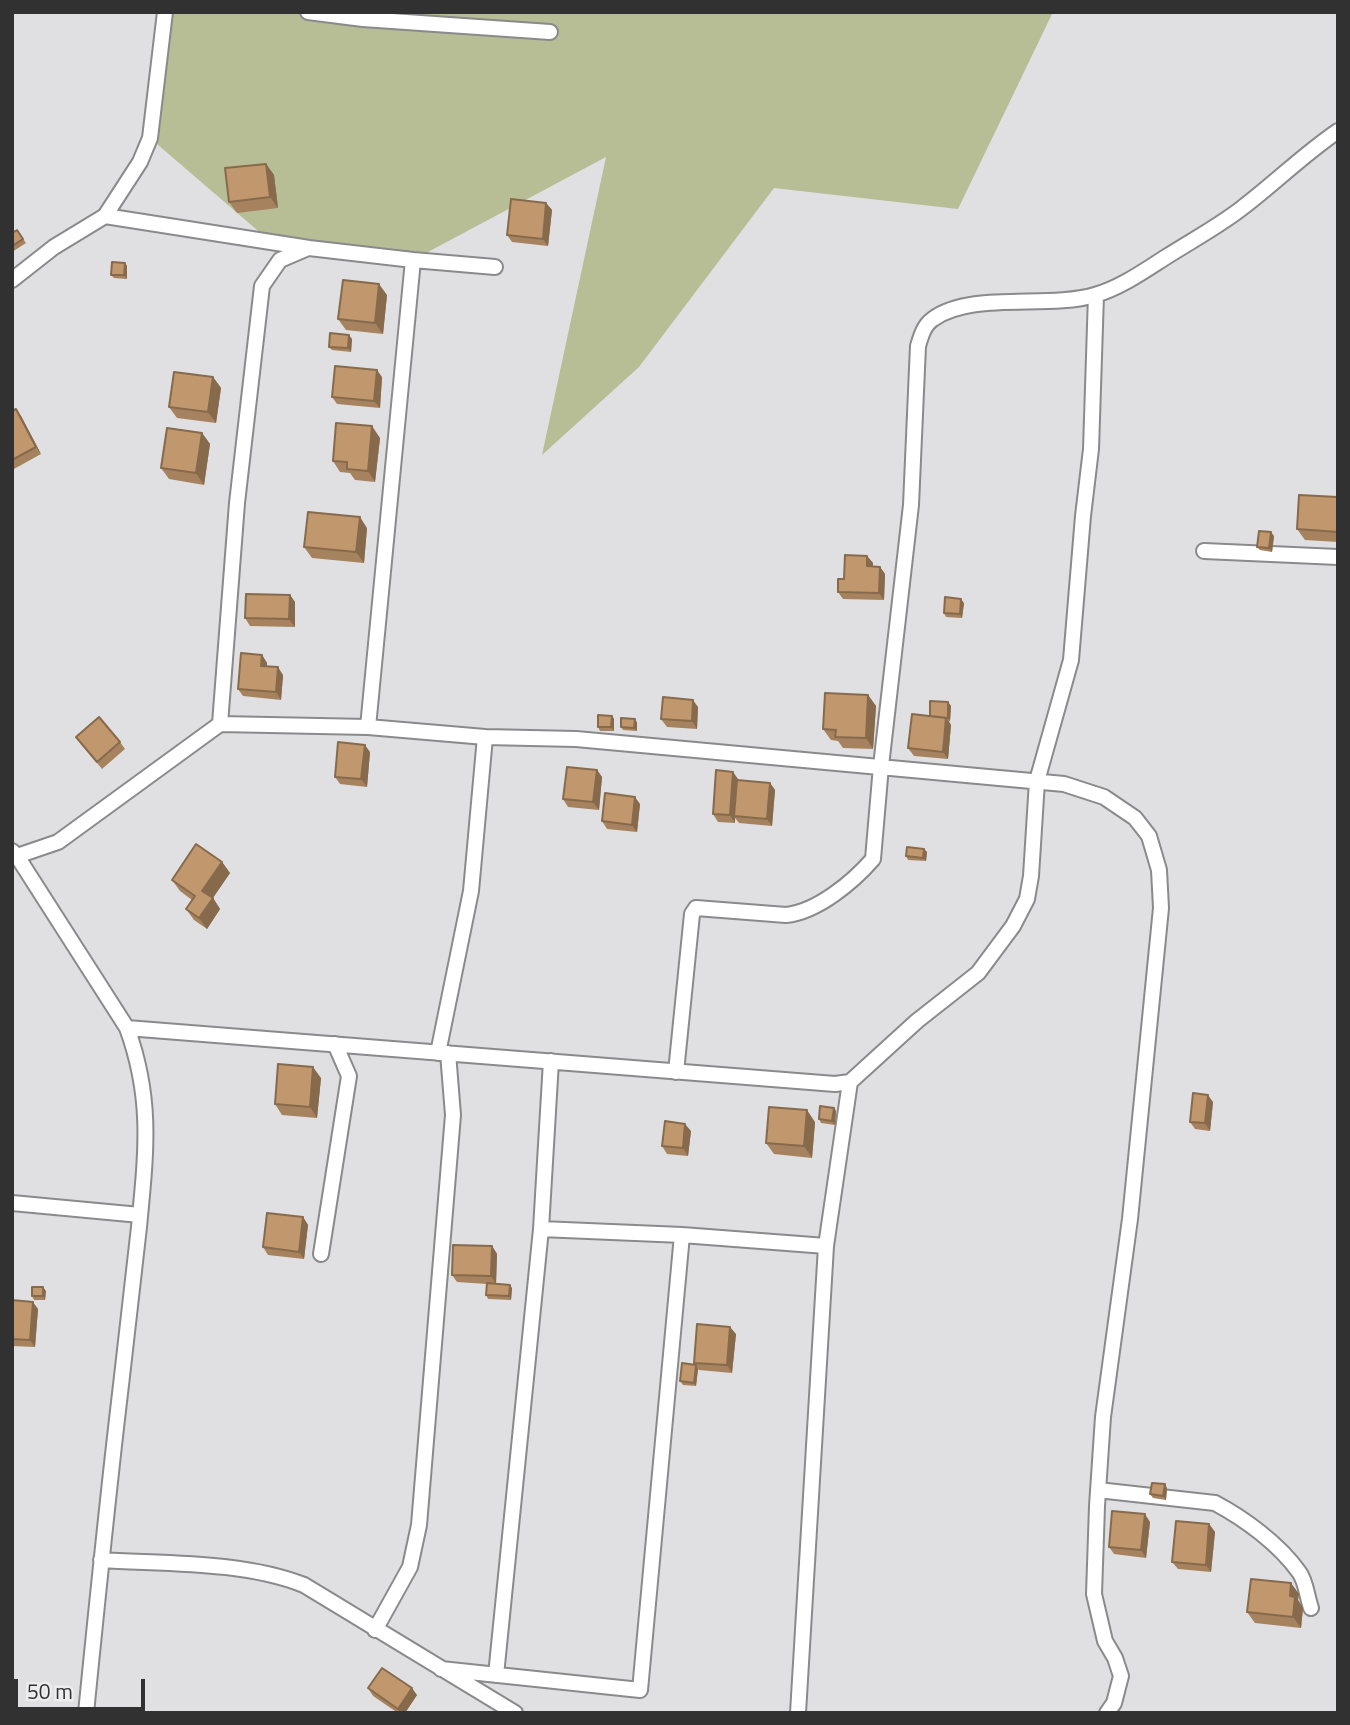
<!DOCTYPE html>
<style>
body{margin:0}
#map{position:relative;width:1350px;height:1725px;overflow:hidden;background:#e0e0e2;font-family:"Titillium Web",sans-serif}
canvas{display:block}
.frame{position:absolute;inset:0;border:14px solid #313132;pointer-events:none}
.scale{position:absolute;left:14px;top:1679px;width:131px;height:32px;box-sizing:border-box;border:4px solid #313132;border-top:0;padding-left:9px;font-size:21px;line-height:24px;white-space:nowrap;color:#313132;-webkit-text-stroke:5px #ededef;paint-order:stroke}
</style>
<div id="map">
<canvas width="1350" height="1725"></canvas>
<div class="frame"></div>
<div class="scale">50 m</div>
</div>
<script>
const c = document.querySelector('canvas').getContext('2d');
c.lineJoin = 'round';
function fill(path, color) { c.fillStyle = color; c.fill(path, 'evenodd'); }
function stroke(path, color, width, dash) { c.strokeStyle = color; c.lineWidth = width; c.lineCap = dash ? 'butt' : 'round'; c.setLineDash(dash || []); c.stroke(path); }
fill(new Path2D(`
 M165 12H1053L958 209 774 188 639 367 542 455 606 157 413 260 271 242 150 138Z`), '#b7be96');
const minor = new Path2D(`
 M308 12 363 19 550 32
 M105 216 309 248 413 260 368 727
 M413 260 495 267
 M12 280 54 247 105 216 140 162 150 138 165 12
 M1204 551 1338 557
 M220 724 237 503 262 286 280 260 308 248
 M12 851 17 856 58 842 220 724 368 727 485 737 576 739 1064 784 1104 797 1135 818 1149 836 1159 870 1161 908 1130 1219 1103 1417 1097 1506 1094 1594 1105 1641 1115 1658 1121 1676 1114 1703 1107 1713
 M17 856 127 1028C153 1099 146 1153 139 1227 133 1279 127 1332 121 1385 108 1494 97 1603 86 1713
 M127 1028 835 1084 850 1082 917 1021 978 973 1013 926 1027 899 1031 876 1037 781 1071 660 1083 516 1091 449 1096 295
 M438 1053 471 891 485 737
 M676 1072 692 914 696 908 786 915C817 912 853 882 873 859L881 766 911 505 918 346C921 336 924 325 933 319 971 291 1048 309 1095 295 1120 288 1144 271 1166 257 1191 241 1219 226 1242 208 1275 183 1304 154 1338 131
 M12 1203 140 1215
 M541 1229 682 1235 826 1246
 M321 1254 349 1076 335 1044
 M1098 1490 1215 1503C1245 1519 1279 1544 1299 1572 1306 1581 1307 1597 1311 1608
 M101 1560C166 1564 243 1561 304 1585L515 1713
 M375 1630 410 1567 419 1525 453 1115 448 1053
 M441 1669 640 1690 682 1235
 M496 1675 541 1229 551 1061
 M798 1713 826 1246 850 1082`);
stroke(minor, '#8a8a8c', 18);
stroke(minor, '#fff', 14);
fill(new Path2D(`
 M266 164 274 175 278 208 237 213 229 202Z
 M546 203 552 210 548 246 512 242 507 235Z
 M17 230 26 243 12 252V233Z
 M125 263 127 266V279L114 278 111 275Z
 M387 295 383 334 346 330 338 319Z
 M352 339 351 352 332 350 329 347Z
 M213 377 221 388 216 423 177 418 169 407Z
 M382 377 380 408 337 404 332 397Z
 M12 411 21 416 41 454 14 469 12 466Z
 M202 433 210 444 204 485 169 479 161 468Z
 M380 438 375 482 355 480 350 473 340 472 333 461Z
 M1338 497V542L1305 540 1297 529Z
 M367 528 364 563 312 558 304 547Z
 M1274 536 1272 552 1260 550 1257 547Z
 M867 556 873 563V566L880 567 885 574 884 600 843 599 838 592 844 579Z
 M290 595 295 602V627L250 626 245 618Z
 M964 603 962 618 946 617 944 613Z
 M262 655 267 663V666L283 675 281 700 243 696 238 689Z
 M868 695 876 706 873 749 843 748 838 741 831 740 823 729Z
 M948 702 951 706 950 721H949L951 725 948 759 914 756 908 748 930 716Z
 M698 707 697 729 667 727 661 719Z
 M612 716 614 719V731H600L598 727Z
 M635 719 637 723V731L623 730 621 727Z
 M76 737 120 742 125 749 102 769Z
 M370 752 367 787 340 784 335 777Z
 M597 770 602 777 599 810 568 807 563 799Z
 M733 772 738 780 770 783 775 790 772 826 739 823 735 818V823L718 822 713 814Z
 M640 804 637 832 607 829 602 821Z
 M924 849 927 852 926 861 908 860 906 856Z
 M222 862 230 873 213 898 220 909 207 929 194 920 186 909 192 900 180 891 172 880Z
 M321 1078 317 1118 282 1115 275 1104Z
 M1213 1102 1210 1131 1195 1129 1190 1122Z
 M834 1108 836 1111 835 1125 821 1123 819 1119Z
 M815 1122 812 1158 774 1154 766 1143Z
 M691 1131 688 1156 667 1154 662 1146Z
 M303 1217 308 1225 304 1259 268 1255 263 1247Z
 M492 1246 497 1254 496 1284 512 1288 511 1300 488 1299 486 1295 487 1284 457 1282 452 1275Z
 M46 1291 45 1300H34L32 1296Z
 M12 1300 38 1309 35 1347 12 1346Z
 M736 1334 732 1373 699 1370 698 1369 696 1386 683 1385 680 1381 696 1365 694 1363Z
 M1167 1488 1166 1500 1153 1498 1150 1494Z
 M1150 1522 1146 1558 1114 1554 1109 1547Z
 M1209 1524 1215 1532 1211 1572 1178 1569 1172 1562Z
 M1299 1594 1298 1600 1303 1608 1301 1628 1255 1623 1247 1612Z
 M368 1688 417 1695 405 1713H398L373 1696Z`), '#a6835e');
fill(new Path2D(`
 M266 164 274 175 278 208 270 197Z
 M546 203 552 210 548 246 543 239Z
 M125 263 127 266V279L124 275Z
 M379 284 387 295 383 334 375 323Z
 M349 335 352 339 351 352 348 348Z
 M377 370 382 377 380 408 374 401Z
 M213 377 221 388 216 423 208 412Z
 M16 409 21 416 41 454 36 447Z
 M372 426 380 438 375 482 368 471Z
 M202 433 210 444 204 485 196 473Z
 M360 517 367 528 364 563 356 552Z
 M1271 532 1274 536 1272 552 1269 548Z
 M867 556 873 563 872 574 867 566Z
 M880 567 885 574 884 600 879 593Z
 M290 595 295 602V627L289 619Z
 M961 599 964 603 962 618 960 614Z
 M262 655 267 663 266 673 261 666Z
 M278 667 283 675 281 700 276 692Z
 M868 695 876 706 873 749 866 738Z
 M693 700 698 707 697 729 692 721Z
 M948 702 951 706 950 721 948 718Z
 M612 716 614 719V731L611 727Z
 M946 718 951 725 948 759 943 752Z
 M635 719 637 723V731L634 728Z
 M365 745 370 752 367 787 361 779Z
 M597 770 602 777 599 810 593 802Z
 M733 772 738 779 735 816H734L735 818V823L730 815Z
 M770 783 775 790 772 826 767 819Z
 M635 797 640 804 637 832 632 825Z
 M924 849 927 852 926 861 923 858Z
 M222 862 230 873 210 902 202 891Z
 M213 898 220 909 207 929 199 918Z
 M313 1067 321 1078 317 1118 310 1107Z
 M1208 1095 1213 1102 1210 1131 1205 1123Z
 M834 1108 836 1111 835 1125 832 1121Z
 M807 1110 815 1122 812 1158 804 1146Z
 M685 1124 691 1131 688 1156 683 1148Z
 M303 1217 308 1225 304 1259 299 1252Z
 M492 1246 497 1254 496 1284 491 1276Z
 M510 1285 512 1288 511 1300 509 1296Z
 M43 1287 46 1291 45 1300 43 1296Z
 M33 1302 38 1309 35 1347 30 1340Z
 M730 1327 736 1334 732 1373 727 1365Z
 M696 1365 698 1369 696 1386 694 1383Z
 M1165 1484 1167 1488 1166 1500 1163 1496Z
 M1145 1514 1150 1522 1146 1558 1141 1550Z
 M1209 1524 1215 1532 1211 1572 1206 1565Z
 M1291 1583 1299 1594 1298 1600 1303 1608 1301 1628 1293 1617 1290 1596Z
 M412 1688 417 1695 405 1713H401L398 1709Z`), '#876a4c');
const building = new Path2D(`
 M266 164 270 197 229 202 225 168Z
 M511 199 546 203 543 239 507 235Z
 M17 230 23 239 12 246V233Z
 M112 262 125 263 124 275H111Z
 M343 280 379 284 375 323 338 319Z
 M330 333 349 335 348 348 329 347Z
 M335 366 377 370 374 401 332 397Z
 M174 372 213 377 208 412 169 407Z
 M16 409 36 447 12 460V411Z
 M336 423 372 426 368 471 347 469V462L333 461Z
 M167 428 202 433 196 473 161 468Z
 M1299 495 1338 497V532L1297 529Z
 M308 512 360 517 356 552 304 547Z
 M1259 531 1271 532 1269 548 1257 547Z
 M845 555 867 556V566L880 567 879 593 838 592V579H844Z
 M246 594 290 595 289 619 245 618Z
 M945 597 961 599 960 614 944 613Z
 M241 653 262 655 261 666 278 667 276 692 238 689Z
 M825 693 868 695 866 738 835 737 836 730 823 729Z
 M663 697 693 700 692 721 661 719Z
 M930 701 948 702V718L930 716Z
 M912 714 946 718 943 752 908 748Z
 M598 715 612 716 611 727H598Z
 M99 717 120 742 97 762 76 737Z
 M621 718 635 719 634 728 621 727Z
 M338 742 365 745 361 779 335 777Z
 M567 767 597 770 593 802 563 799Z
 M716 770 733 772 730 815 713 814Z
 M737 780 770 783 767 819 734 816Z
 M605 793 635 797 632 825 602 821Z
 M196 844 222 862 202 891 213 898 199 918 186 909 195 896 172 880Z
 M907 847 924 849 923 858 906 856Z
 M278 1064 313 1067 310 1107 275 1104Z
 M1193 1093 1208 1095 1205 1123 1190 1122Z
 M820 1106 834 1108 832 1121 819 1119Z
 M769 1107 807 1110 804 1146 766 1143Z
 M665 1121 685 1124 683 1148 662 1146Z
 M267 1213 303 1217 299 1252 263 1247Z
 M453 1245 492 1246 491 1276 452 1275Z
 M487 1283 510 1285 509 1296 486 1295Z
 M32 1287H43V1296H32Z
 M12 1300 33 1302 30 1340 12 1339Z
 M697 1324 730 1327 727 1365 694 1363Z
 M682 1363 696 1365 694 1383 680 1381Z
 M1152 1483 1165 1484 1163 1496 1150 1494Z
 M1112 1511 1145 1514 1141 1550 1109 1547Z
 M1176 1521 1209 1524 1206 1565 1172 1562Z
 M1251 1579 1291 1583 1290 1596 1295 1597 1293 1617 1247 1612Z
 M382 1668 412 1688 398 1709 368 1688Z`);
fill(building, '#c1986d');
stroke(building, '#876a4c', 2);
</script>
